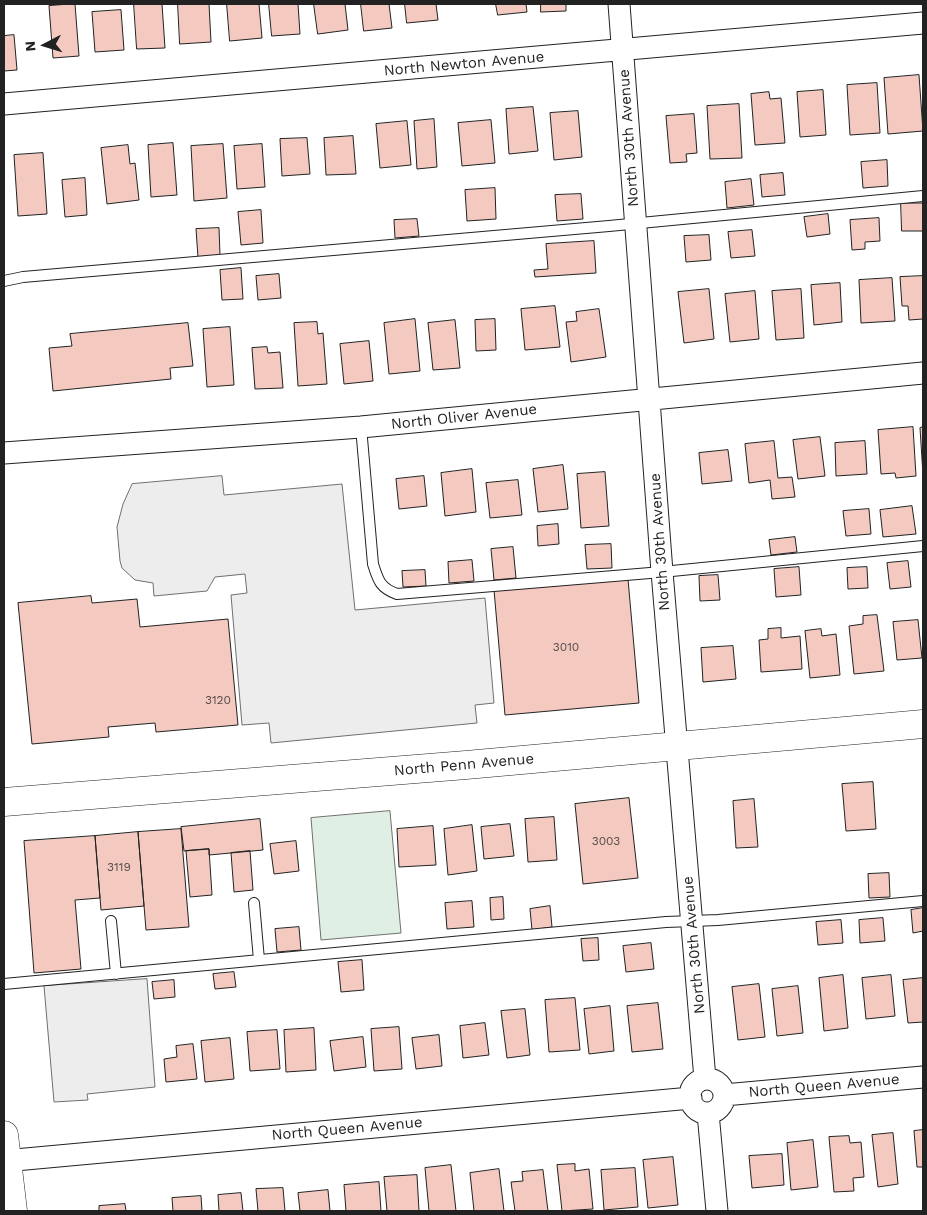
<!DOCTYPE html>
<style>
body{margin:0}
#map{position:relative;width:927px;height:1215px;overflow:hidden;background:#fff;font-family:"Work Sans",sans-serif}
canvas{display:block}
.frame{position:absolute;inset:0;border:5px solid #222;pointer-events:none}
.north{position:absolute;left:20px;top:20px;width:50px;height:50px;-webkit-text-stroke:4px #fff;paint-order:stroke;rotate:265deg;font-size:14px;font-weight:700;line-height:20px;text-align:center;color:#222}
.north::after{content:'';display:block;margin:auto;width:18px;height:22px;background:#222;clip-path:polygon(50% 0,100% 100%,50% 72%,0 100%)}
</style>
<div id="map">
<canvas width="927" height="1215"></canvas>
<div class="frame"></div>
<div class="north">N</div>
</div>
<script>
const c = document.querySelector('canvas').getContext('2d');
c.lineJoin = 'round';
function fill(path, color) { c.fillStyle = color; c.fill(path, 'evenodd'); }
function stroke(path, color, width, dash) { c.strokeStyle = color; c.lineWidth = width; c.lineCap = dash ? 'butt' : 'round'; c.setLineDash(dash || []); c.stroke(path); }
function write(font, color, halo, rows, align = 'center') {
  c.font = font + ' "Work Sans",sans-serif'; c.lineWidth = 4; c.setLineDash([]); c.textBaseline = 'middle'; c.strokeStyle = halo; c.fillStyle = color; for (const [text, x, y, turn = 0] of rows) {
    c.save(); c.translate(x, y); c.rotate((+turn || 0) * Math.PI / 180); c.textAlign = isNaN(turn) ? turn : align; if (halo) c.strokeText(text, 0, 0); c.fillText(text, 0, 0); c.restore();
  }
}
const green = new Path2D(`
 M390 811 401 933 321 940 311 818Z`);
fill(green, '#e0efe3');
stroke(green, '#6f6f6f', 1);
const parking = new Path2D(`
 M222 476 224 495 342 484 355 610 485 598 494 703 475 705 477 723 271 743 269 723 242 725 231 595 247 593 245 574 215 577 207 591 154 596 153 583 135 580 122 568 120 561 117 527 123 504 132 484Z
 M147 979 155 1087 87 1094 88 1100 54 1102 44 986Z`);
fill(parking, '#ededed');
stroke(parking, '#6f6f6f', 1);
const building = new Path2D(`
 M75 4 79 56 53 58 49 6Z
 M134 4H162L165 48 137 49Z
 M178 4H209L211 42 180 44Z
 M227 4H259L262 38 230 41Z
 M269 4H298L300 34 272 36Z
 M314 4H345L348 30 318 34Z
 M361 4H389L392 28 364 31Z
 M405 4H436L438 20 407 23Z
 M496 4H526L527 12 498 15Z
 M541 4H566V11L541 12Z
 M121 10 124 50 95 52 92 12Z
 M14 35 17 70 4 71V36Z
 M919 75 923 131 888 134 884 78Z
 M877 83 880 133 850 135 847 85Z
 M823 90 826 135 800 137 797 92Z
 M769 92 770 99 781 98 785 143 755 145 751 94Z
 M739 104 742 158 710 159 707 106Z
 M533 107 538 151 509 154 506 109Z
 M578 111 582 157 554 160 550 113Z
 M694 114 697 153 686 154 687 162 670 163 666 116Z
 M434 119 437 167 417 169 414 121Z
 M491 120 495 163 462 166 458 123Z
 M407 121 411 165 380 168 376 124Z
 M353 136 356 174 326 175 324 138Z
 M307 138 310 174 282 176 280 139Z
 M173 143 177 195 151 197 148 145Z
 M223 144 227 198 194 201 191 146Z
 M262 144 265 187 237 189 234 146Z
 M128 145 130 164 135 163 139 200 107 204 101 148Z
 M43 153 47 214 18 216 14 155Z
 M887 160 888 186 863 188 861 162Z
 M783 173 785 195 762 197 760 175Z
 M85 178 87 215 65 217 62 180Z
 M751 179 754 205 727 208 725 182Z
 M495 188 496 219 467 221 465 190Z
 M581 194 583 219 557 221 555 195Z
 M901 203H923V231H902Z
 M261 210 263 243 241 245 238 212Z
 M828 214 830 234 807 237 804 217Z
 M879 218 880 241 865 242V249L852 250 850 220Z
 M417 219 419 236 395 238 394 220Z
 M219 228 220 255 198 257 196 229Z
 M752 230 755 256 731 258 728 232Z
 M709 235 711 260 686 262 684 236Z
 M594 241 596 273 535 277 534 270 548 269 546 244Z
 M241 268 243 299 222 300 220 270Z
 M279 274 281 298 258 300 256 276Z
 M923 276V319L909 320 908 306H902L900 277Z
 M892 278 895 321 861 323 859 280Z
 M840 283 842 322 814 325 811 285Z
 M709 289 714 339 684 343 678 292Z
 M801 289 804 338 776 340 772 291Z
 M755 291 759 339 730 342 725 294Z
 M555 306 560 347 525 350 521 309Z
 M599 309 606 357 571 362 566 322 577 321 576 312Z
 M415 319 420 371 389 374 384 323Z
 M495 319 496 350 476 351 475 320Z
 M455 320 460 368 433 370 428 323Z
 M317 322 318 334 323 333 327 384 298 386 294 323Z
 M188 323 193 366 170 368 171 379 53 391 49 348 72 346 70 334Z
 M230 327 234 385 207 387 203 329Z
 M369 341 373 381 344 384 340 344Z
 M267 347 268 353 280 352 283 388 255 389 252 348Z
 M913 427 916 476 896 478 895 473 881 474 878 430Z
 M923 427V475L920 428Z
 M820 437 825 476 798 479 793 440Z
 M774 441 778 478 792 477 795 497 772 499 770 480 749 483 745 444Z
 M865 441 867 474 836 476 835 443Z
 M728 450 732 481 702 484 699 453Z
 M563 465 568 509 538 512 533 469Z
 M472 469 476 512 445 516 441 473Z
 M605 472 609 526 581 528 577 474Z
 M424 476 427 506 399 509 396 479Z
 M518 480 522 515 490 518 486 483Z
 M912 506 916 534 883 537 880 510Z
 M869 509 871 534 846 536 843 511Z
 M558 524 559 544 538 546 537 526Z
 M795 537 797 552 771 555 769 540Z
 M611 544 612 568 587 569 585 545Z
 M513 547 516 578 494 580 491 549Z
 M472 560 474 581 449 583 448 562Z
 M908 561 911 587 890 589 887 563Z
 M799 567 801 595 776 597 774 569Z
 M867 567 868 588 848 589 847 568Z
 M425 570 426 586 403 587 402 571Z
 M718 575 720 600 700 601 699 576Z
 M628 579 639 703 505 715 494 590Z
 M91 596 92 603 137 599 140 627 228 619 238 725 156 732 155 723 108 727 109 737 32 744 18 603Z
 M877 615 884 671 854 674 849 626 863 624V616Z
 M918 620 922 658 897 660 893 622Z
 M781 628V638L800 636 802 669 761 672 759 640 768 639V629Z
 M821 629 822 636 836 634 840 675 810 678 805 631Z
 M733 646 736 679 703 682 701 648Z
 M873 782 876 829 846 831 842 784Z
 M629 798 638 878 583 884 575 804Z
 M754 799 758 847 736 848 733 801Z
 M554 817 557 860 528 862 525 819Z
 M260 819 263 850 209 855V849L184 851 181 827Z
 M510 824 514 856 484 859 481 827Z
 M472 825 477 871 448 875 444 829Z
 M433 826 436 865 399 867 397 829Z
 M181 829 189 927 146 930 138 832Z
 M138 832 144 906 101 910 95 836Z
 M95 836 100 898 75 900 81 969 34 973 24 841Z
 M296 841 299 871 274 874 270 844Z
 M209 849 212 895 190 897 186 851Z
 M250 851 253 890 234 892 231 853Z
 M889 873 890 897 869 898 868 874Z
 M503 897 504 919 491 920 490 898Z
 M472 901 474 927 447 929 445 903Z
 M550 906 552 927 532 930 530 909Z
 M923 908V931L913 933 911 910Z
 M883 918 885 941 860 943 859 920Z
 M841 920 843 943 818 945 816 922Z
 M299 927 301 950 277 952 275 929Z
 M598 938 599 960 583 961 581 939Z
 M651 943 654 969 626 972 623 946Z
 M362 960 364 990 341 992 338 962Z
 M234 972 236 987 215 989 213 974Z
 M843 975 848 1028 824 1031 819 978Z
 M891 975 895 1016 866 1019 862 978Z
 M923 978V1022L908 1023 903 980Z
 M174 980 175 997 154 999 152 982Z
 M759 984 765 1037 738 1040 732 987Z
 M798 986 803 1033 777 1036 772 989Z
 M575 998 580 1050 549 1052 545 1000Z
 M658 1003 663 1049 632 1052 627 1006Z
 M610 1006 614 1051 589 1054 584 1009Z
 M525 1009 530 1055 507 1058 501 1011Z
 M485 1023 489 1055 463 1058 460 1026Z
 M399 1027 402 1069 374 1071 371 1029Z
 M314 1028 316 1070 286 1072 284 1030Z
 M277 1030 280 1069 250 1071 247 1032Z
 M439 1035 442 1066 416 1069 412 1038Z
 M363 1037 366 1067 334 1071 330 1041Z
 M230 1038 234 1079 205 1082 201 1041Z
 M193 1044 197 1079 166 1082 164 1059 177 1057 176 1046Z
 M923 1130V1167H917L914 1131Z
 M893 1133 898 1184 878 1187 872 1135Z
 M849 1136 850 1143 861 1142 864 1177 853 1178 854 1191 834 1192 829 1137Z
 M813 1140 818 1187 791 1190 787 1143Z
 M782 1154 784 1185 752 1188 749 1156Z
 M673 1157 678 1205 648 1208 643 1160Z
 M575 1164V1171L589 1169 593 1209 562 1211 557 1165Z
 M451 1165 456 1211H429L425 1168Z
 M635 1168 638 1207 604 1210 601 1170Z
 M499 1169 504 1211H474L470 1173Z
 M543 1170 548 1211H515L511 1182 523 1181 522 1172Z
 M417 1175 419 1211H387L384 1177Z
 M379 1182 381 1211H346L344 1185Z
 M283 1188 285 1211H258L256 1189Z
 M328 1190 330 1211H300L298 1193Z
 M241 1193 243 1211H219L218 1195Z
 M201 1196 202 1211H173L172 1198Z
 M125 1204 126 1211H99V1206Z`);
fill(building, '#f3c9c0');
stroke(building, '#222', 1);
const service = new Path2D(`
 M4 281 23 277 609 226 923 196
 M361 427 373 564C378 580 380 588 397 594L662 572 923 546
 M254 903 259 960
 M111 921 116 974
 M4 984 666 922 718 920 923 901`);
const minor = new Path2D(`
 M619 4 662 572 705 1079
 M4 104 923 23
 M4 453 361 427 923 373
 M690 1096a17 17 0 1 1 34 0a17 17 0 1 1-34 0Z
 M724 1095 923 1077
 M708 1113 717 1211
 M4 1161 691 1098`);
const secondary = new Path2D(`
 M4 802 466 765 923 724
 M4 1135 13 1211`);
stroke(service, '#222', 12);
stroke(minor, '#222', 23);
stroke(secondary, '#222', 29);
stroke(service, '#fff', 10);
stroke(minor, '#fff', 21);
stroke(secondary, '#fff', 28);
write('12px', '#564c4a', null, [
 ["3010",566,647],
 ["3120",218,700],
 ["3003",606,841],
 ["3119",119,867]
]);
write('15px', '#222', '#fff', [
 ["North Newton Avenue",464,64,-5],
 ["North 30th Avenue",629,138,-94],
 ["North Oliver Avenue",464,417,-6],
 ["North 30th Avenue",660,542,-94],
 ["North Penn Avenue",464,765,-5],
 ["North 30th Avenue",694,945,-95],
 ["North Queen Avenue",824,1086,-5],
 ["North Queen Avenue",347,1129,-5]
]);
</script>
